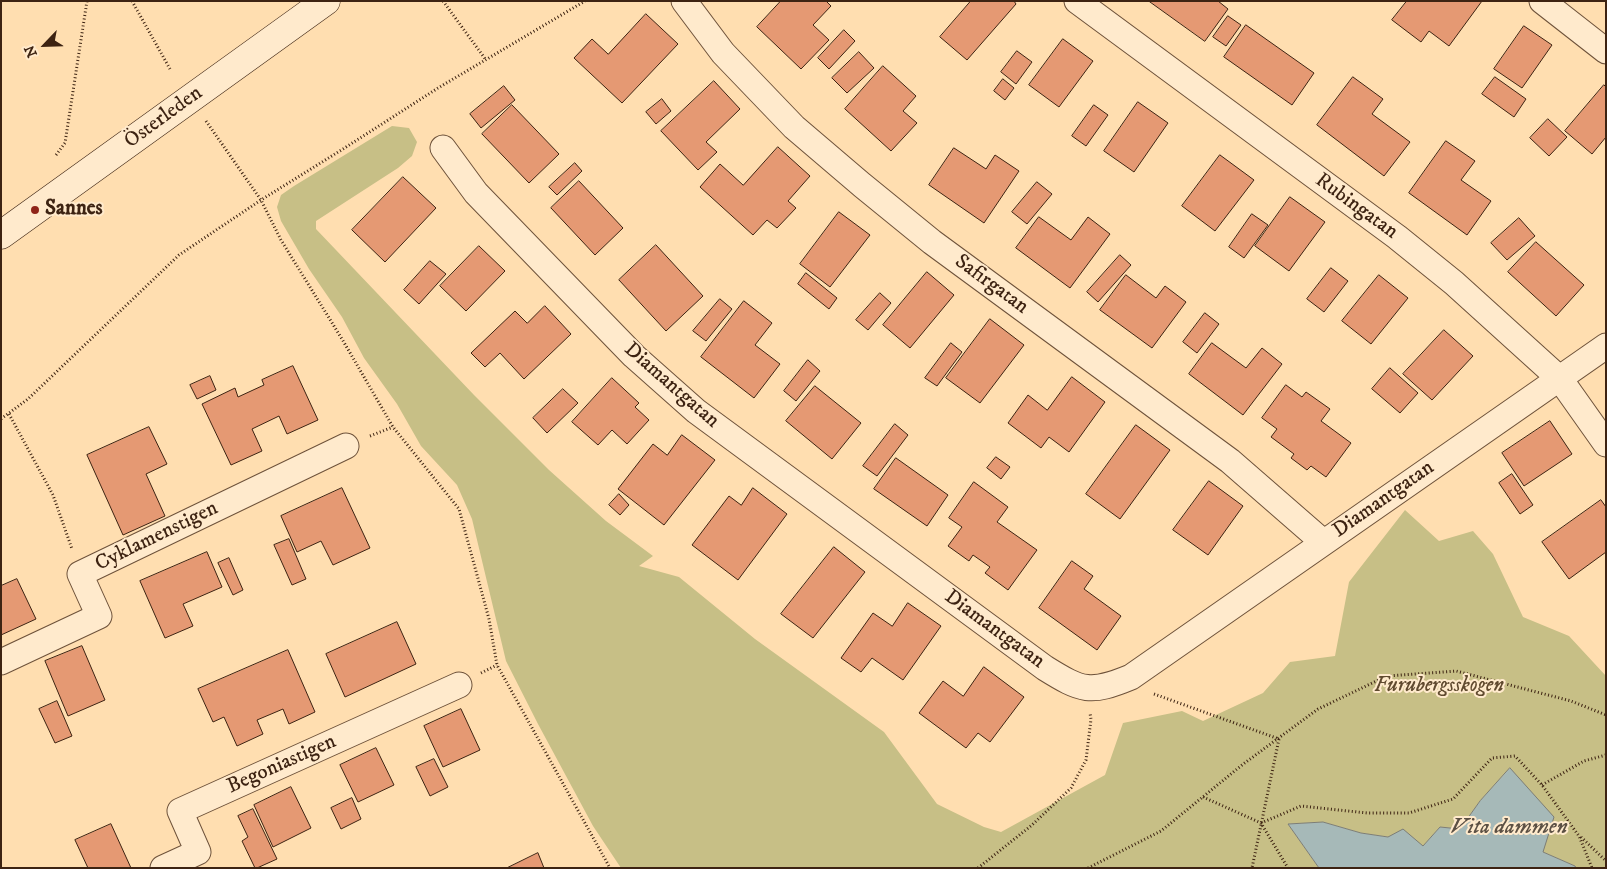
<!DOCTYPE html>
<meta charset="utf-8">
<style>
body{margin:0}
#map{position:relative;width:1607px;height:869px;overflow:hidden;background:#ffdeb0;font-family:"IM FELL DW Pica",serif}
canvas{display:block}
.frame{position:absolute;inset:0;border:2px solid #3d2312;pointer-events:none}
.north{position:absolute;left:20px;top:20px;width:50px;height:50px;-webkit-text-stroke:4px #ffeacc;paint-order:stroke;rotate:246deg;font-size:14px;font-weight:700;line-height:20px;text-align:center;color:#3d2312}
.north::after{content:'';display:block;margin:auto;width:18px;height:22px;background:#3d2312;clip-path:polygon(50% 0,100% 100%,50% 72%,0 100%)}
</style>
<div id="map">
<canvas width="1607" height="869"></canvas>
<div class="frame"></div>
<div class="north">N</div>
</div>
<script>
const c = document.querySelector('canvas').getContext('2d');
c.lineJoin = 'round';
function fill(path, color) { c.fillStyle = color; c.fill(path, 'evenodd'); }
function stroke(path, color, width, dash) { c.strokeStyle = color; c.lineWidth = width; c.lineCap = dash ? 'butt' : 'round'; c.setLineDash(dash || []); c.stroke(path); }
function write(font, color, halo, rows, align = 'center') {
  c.font = font + ' "IM FELL DW Pica",serif'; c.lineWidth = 4; c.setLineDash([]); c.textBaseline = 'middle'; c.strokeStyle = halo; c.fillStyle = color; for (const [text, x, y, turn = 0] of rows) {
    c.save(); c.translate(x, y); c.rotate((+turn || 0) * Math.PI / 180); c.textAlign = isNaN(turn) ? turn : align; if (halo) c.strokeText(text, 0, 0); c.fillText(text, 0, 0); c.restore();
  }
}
fill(new Path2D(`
 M392 126 409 128 417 142 412 156 398 168 316 221V229L474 395 549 470 606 521 653 556 639 566 679 577 755 639 884 732 937 804 984 827 1001 832 1105 775 1123 723 1182 711 1203 721 1263 693 1290 662 1335 656 1349 582 1405 510 1439 541 1473 531 1493 554 1523 617 1569 636 1606 676V868H1576L1575 866 1543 852 1510 768 1480 801 1460 829 1440 827 1423 846 1388 837 1361 833 1323 822 1288 824 1319 868H621L593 826 538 724 506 661 472 519 457 485 421 446 397 404 364 358 342 317 309 269 281 221 277 207 281 195 294 186Z`), '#c7bf86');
const water = new Path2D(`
 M1510 768 1554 817 1543 852 1575 866 1576 868H1319L1288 824 1323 822 1361 833 1388 837 1403 829 1423 846 1440 827 1460 829 1480 801Z`);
fill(water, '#a6b9b8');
stroke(water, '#7c7d76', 1);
const building = new Path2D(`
 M781 1H826L831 6 813 25 829 40 801 69 757 27Z
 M971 1H1014L1016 4 967 60 940 37Z
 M1149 1H1218L1228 9 1205 41Z
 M1407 1H1482L1449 46 1429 31 1421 42 1392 20Z
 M646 14 678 44 622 103 574 58 592 39 608 54Z
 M1228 16 1241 25 1226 46 1213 37Z
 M1246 25 1314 73 1292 105 1224 57Z
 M1524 26 1552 45 1522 88 1494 69Z
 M844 30 855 41 829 69 818 58Z
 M1063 39 1093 61 1059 107 1029 85Z
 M1017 51 1032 62 1016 84 1001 72Z
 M859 52 874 68 847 93 832 78Z
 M883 66 916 96 903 111 917 123 891 151 845 109Z
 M1353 77 1383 99 1372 114 1410 142 1384 176 1317 125Z
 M1495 77 1526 99 1514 117 1482 94Z
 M1003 79 1014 88 1005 100 994 91Z
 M714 81 740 109 706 142 717 152 698 170 661 131Z
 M1604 85 1606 87V137L1592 154 1565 131Z
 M504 86 515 100 481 128 470 114Z
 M662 99 671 111 656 124 646 112Z
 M1138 102 1168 123 1134 172 1104 151Z
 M512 105 559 154 529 183 482 134Z
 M1094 105 1108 115 1086 146 1072 136Z
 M1548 119 1567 137 1549 156 1530 138Z
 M1446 141 1475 161 1461 180 1491 201 1467 235 1409 193Z
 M778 147 810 176 788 201 796 208 777 228 767 220 753 235 700 187 720 164 743 185Z
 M954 148 986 169 995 155 1019 171 984 223 929 185Z
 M1220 155 1254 180 1215 231 1182 206Z
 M575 163 582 171 557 195 549 187Z
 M403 177 436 208 385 262 352 230Z
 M579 181 623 228 595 255 551 208Z
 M1037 182 1052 194 1027 224 1012 212Z
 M1290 197 1325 222 1289 271 1255 246Z
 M839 212 870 235 830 287 800 264Z
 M1252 214 1268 225 1244 258 1229 247Z
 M1039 217 1071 240 1088 217 1110 234 1070 288 1016 248Z
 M1519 218 1535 236 1507 260 1491 243Z
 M1536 242 1584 285 1556 316 1508 272Z
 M656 245 703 296 666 331 619 280Z
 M479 246 505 271 466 311 440 286Z
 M1120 255 1131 265 1098 302 1087 292Z
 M430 261 446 274 419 304 404 290Z
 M1331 268 1348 281 1324 312 1307 299Z
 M927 272 954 295 910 348 883 325Z
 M806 273 837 298 829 309 798 284Z
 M1126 275 1156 298 1165 286 1186 302 1152 348 1100 310Z
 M1379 275 1408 298 1371 344 1342 321Z
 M880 293 891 303 868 330 856 320Z
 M720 299 732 309 706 341 693 331Z
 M744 301 772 323 755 345 780 364 754 398 701 357Z
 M545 306 571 334 524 379 500 353 485 367 471 353 515 311 527 323Z
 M1205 313 1219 324 1197 353 1183 342Z
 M990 319 1024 345 980 403 946 378Z
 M1444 330 1473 356 1432 400 1403 374Z
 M951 343 962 352 937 386 925 378Z
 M1212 343 1246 368 1262 348 1282 364 1243 415 1189 374Z
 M808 360 820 371 796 401 784 391Z
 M293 366 318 420 287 434 279 416 252 429 262 451 231 465 202 404 235 388 238 397 264 385 262 380Z
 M1390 368 1418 393 1400 413 1372 389Z
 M210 376 216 390 197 399 190 385Z
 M1072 377 1105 402 1069 452 1049 437 1041 448 1008 423 1028 395 1047 410Z
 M612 378 639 403 635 407 649 420 627 444 612 430 598 445 572 422Z
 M1286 385 1302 397 1306 392 1330 409 1321 421 1351 443 1326 477 1311 466 1307 470 1291 458 1294 454 1271 437 1277 429 1262 418Z
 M815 386 861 423 832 459 786 421Z
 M563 389 578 403 547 433 533 418Z
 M1550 421 1572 454 1524 486 1502 453Z
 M895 424 908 435 877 476 863 466Z
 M1136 425 1170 450 1120 519 1086 494Z
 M149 427 167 464 146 474 165 516 123 535 87 455Z
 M682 435 715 460 664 525 618 489 653 444 667 455Z
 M996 457 1010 467 1001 479 987 468Z
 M896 458 948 495 927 526 874 489Z
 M1512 474 1533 505 1520 514 1499 483Z
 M1209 481 1243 506 1208 555 1173 530Z
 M974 482 1008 507 997 522 1037 550 1008 590 985 573 990 567 973 555 969 561 948 546 962 527 949 518Z
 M342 488 370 548 333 565 321 541 297 552 281 516Z
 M753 488 787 514 738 580 692 545 729 496 741 505Z
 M619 494 629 505 620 515 609 505Z
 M1601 500 1606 507V552L1569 579 1542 542Z
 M289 539 306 579 292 585 274 545Z
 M834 547 865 572 813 638 781 614Z
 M207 552 222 587 183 604 193 626 165 638 140 581Z
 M229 558 243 590 233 595 218 563Z
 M1072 561 1093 576 1084 589 1121 616 1097 650 1039 608Z
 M17 579 36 619 1 635V586Z
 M908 603 941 626 903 680 872 658 861 672 841 658 873 613 892 626Z
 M397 622 416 664 345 697 326 654Z
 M82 646 105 700 68 716 45 661Z
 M288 650 315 712 289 724 283 709 257 720 263 734 237 746 224 717 213 722 198 689Z
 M984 667 1024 697 990 742 978 733 966 748 919 713 943 681 963 696Z
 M57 701 72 736 55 743 39 709Z
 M461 709 480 750 443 767 424 726Z
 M376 748 394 785 358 802 340 765Z
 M434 759 448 787 430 796 416 767Z
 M291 787 311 828 273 847 254 805Z
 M352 798 361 819 341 829 331 808Z
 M253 809 277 859 257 868H255L242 841 248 837 238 816Z
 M111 824 131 868H88L75 840Z
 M538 853 544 868H507Z`);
fill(building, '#e59973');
stroke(building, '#3d2312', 1);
const street = new Path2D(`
 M684 1 723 53 794 127 862 185 932 242 1230 461 1323 542
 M1077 1 1397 237 1454 283 1560 379 1606 444
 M1542 1 1606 51
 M443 148 476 193 634 356 696 411 1045 668C1082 691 1090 694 1131 677L1606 346
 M1 662 99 616 80 574 346 446
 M163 868 198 852 180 811 459 685`);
const secondary = new Path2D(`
 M1 235 326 1`);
stroke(street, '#6e523a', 27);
stroke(secondary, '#3d2312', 29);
stroke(new Path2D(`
 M132 1 170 69
 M443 1 486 60
 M206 121 261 200 281 240 342 339 393 427 459 509 489 619 497 665 610 868
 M56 155 65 143 87 1
 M9 414 53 495 72 549
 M1 419 28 399 179 255 261 200 343 149 438 88 585 1
 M370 436 393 427
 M481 673 497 665
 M1154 694 1279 739 1252 868
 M1542 785 1584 761 1606 755
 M1203 797 1261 823 1288 868
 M1261 823 1301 806 1367 813H1409L1453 799 1492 758 1515 756 1542 785 1579 836 1592 868
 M1581 837 1606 861
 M978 868 1032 825 1071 788 1086 760 1091 719 1090 713
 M1088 868 1161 831 1242 765 1318 709 1387 676 1456 671 1571 701 1606 715`), '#3d2312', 3, [1, 2.5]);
stroke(street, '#ffeacc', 25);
stroke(secondary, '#ffeacc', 28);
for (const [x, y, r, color] of [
 [35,210,5,"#8f2418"]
]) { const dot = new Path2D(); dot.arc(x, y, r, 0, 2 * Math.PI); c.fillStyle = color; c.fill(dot); stroke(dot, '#ffeacc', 2); }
write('21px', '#3d2312', '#ffeacc', [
 ["Österleden",164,118,-36],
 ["Rubingatan",1356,207,36],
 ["Safirgatan",991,285,36],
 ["Diamantgatan",671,386,41],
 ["Diamantgatan",1384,500,-35],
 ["Cyklamenstigen",157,537,-26],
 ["Diamantgatan",994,630,36],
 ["Begoniastigen",282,765,-24]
]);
write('bold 21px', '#3d2312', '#ffeacc', [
 ["Sannes",45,210]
], 'left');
write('italic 21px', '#604a2f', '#ffeacc', [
 ["Furubergsskogen",1439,687]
]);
write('italic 22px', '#5c5044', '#ffeacc', [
 ["Vita dammen",1509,828]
]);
</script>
